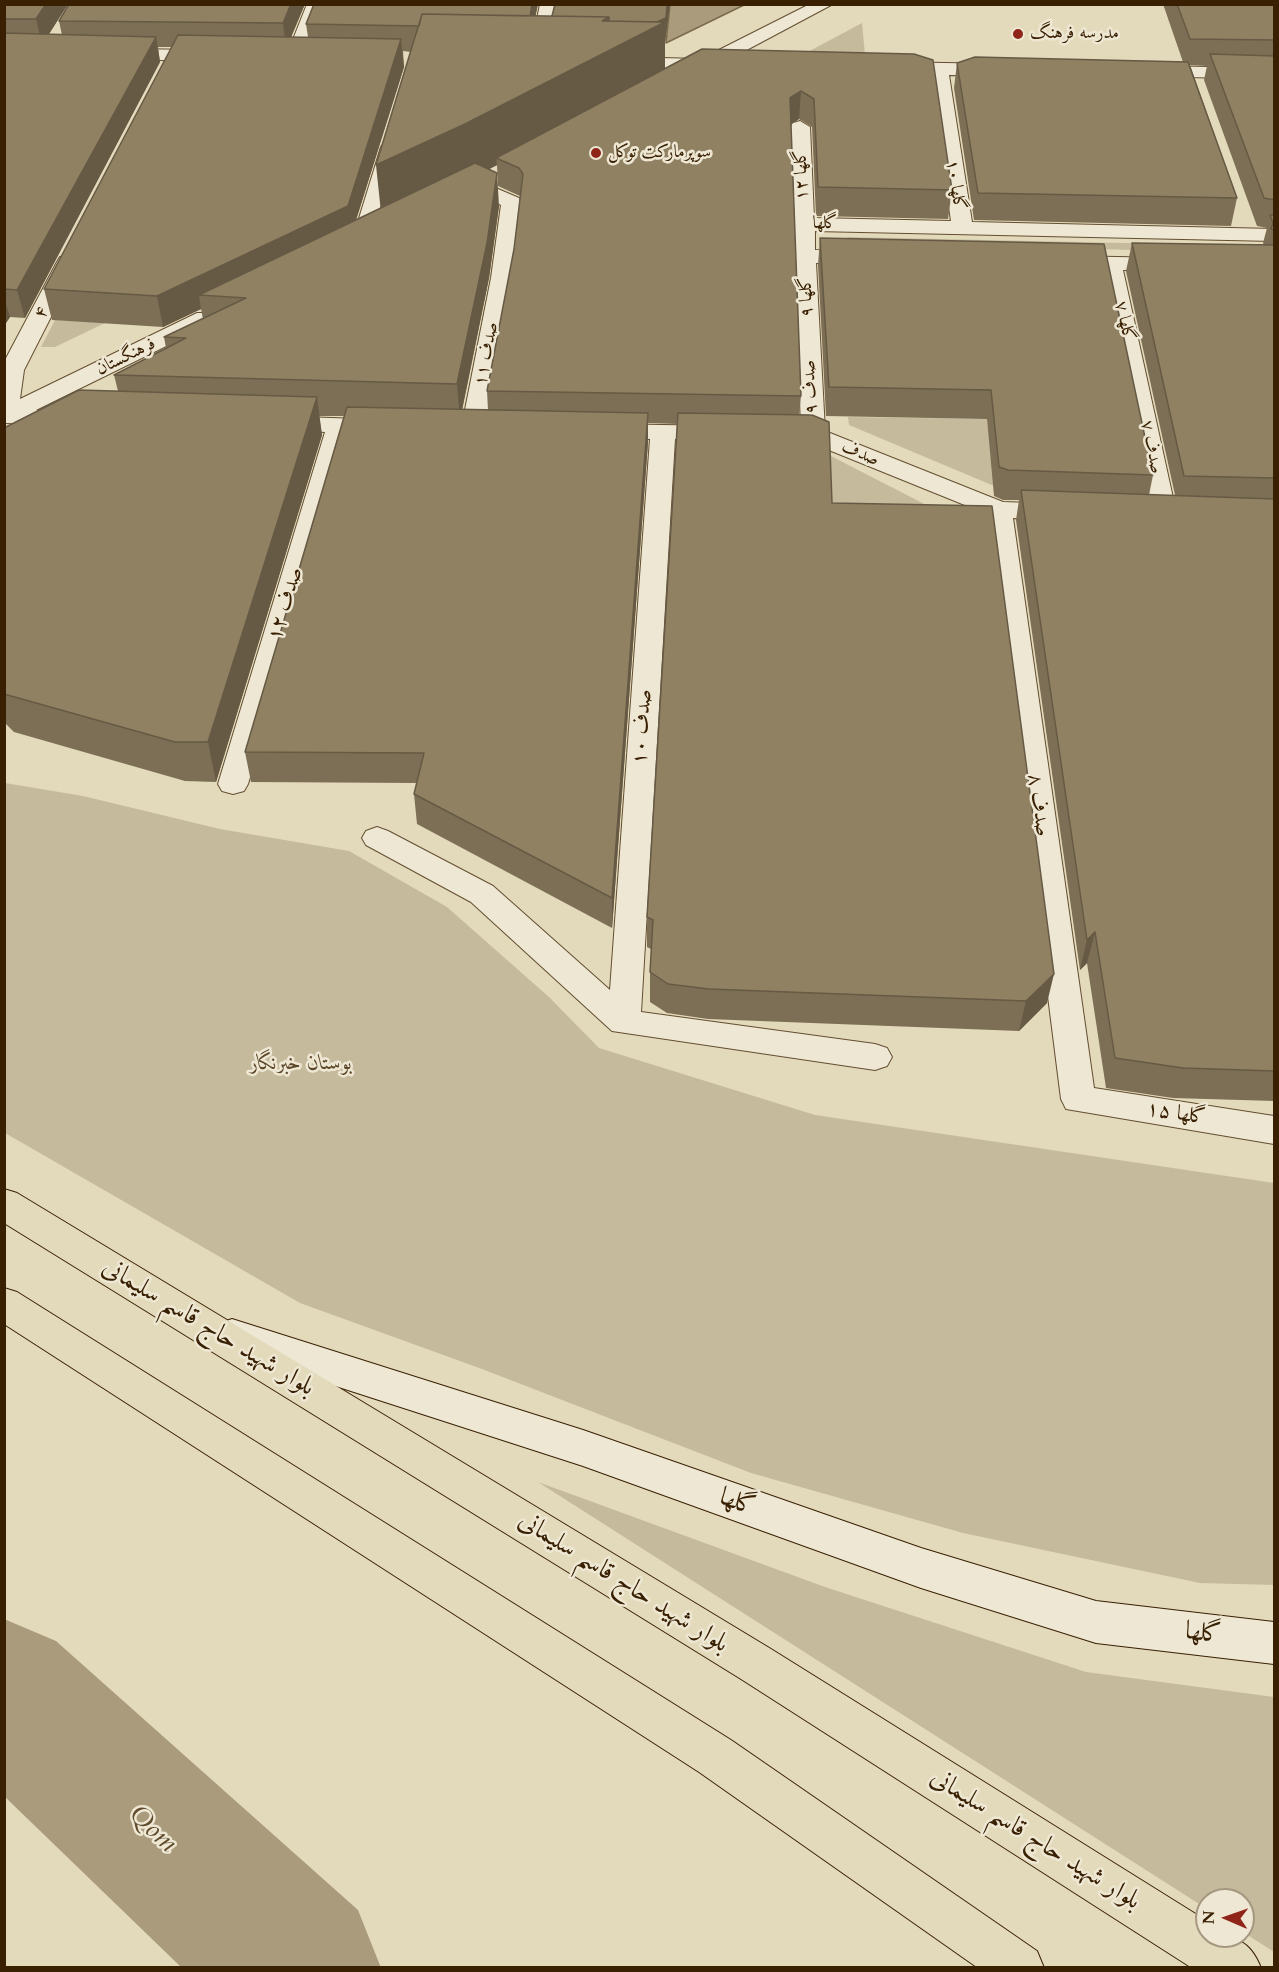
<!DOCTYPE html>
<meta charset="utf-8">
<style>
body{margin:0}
#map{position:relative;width:1279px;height:1972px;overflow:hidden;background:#e3dabb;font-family:Cardo,serif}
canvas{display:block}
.frame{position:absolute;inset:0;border:6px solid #392003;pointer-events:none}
.north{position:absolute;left:1195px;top:1888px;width:60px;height:60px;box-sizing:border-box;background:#ede7d3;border:2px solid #a59780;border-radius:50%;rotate:272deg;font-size:16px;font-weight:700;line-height:24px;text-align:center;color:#392003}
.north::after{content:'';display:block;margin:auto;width:21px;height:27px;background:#8f2418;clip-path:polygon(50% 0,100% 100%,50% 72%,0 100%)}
</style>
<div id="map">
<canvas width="1279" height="1972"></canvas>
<div class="frame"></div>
<div class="north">N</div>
</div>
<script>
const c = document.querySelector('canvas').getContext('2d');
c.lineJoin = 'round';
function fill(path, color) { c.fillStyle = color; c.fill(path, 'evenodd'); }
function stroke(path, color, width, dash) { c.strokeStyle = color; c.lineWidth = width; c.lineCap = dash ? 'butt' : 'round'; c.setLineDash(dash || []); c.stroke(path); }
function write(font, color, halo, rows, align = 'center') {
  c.font = font + ' Cardo,Amiri,serif'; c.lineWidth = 5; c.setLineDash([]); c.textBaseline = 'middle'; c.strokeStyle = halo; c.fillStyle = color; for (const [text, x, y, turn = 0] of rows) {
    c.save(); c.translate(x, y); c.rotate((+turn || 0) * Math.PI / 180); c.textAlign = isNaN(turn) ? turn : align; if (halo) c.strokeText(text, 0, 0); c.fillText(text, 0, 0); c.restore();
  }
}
fill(new Path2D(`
 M862 23 865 55 804 54Z
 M848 237 1216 245 1217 252 848 243 842 240Z
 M55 320 105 323 55 347H41Z
 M848 417 987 419 994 486 849 425Z
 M827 454 971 528 829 532Z
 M5 783 83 796 220 829 349 851 447 907 549 997 599 1048 815 1115 1274 1183V1585L1200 1583 963 1533 751 1473 482 1369 300 1303 5 1133Z
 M538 1482 825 1587 1086 1672 1274 1697V1952L1243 1932V1900H1207V1909Z`), '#c6ba9c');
const water = new Path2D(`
 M670 5V4L744 5 666 43Z`);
fill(water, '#a99b7c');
stroke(water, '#7c6a4c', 1.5);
fill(new Path2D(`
 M4 1619 56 1641 358 1910 381 1968H182L4 1796Z`), '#a99b7c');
const street = new Path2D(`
 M307 4H325L304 57 301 61H289L286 57Z
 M540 4H558L547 60 538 66 529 60Z
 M810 4H833L726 61 729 65 727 69 697 74 689 70 621 69 612 63 621 57 701 59Z
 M114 49 213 50 222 56 213 62 108 58 105 54Z
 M888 62 1002 64 1011 70 1002 76 949 75 972 222 1274 229V241L815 231V250L865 251 873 252 876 257 873 262 865 263H816L825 431 1003 502 1062 504 1071 507 1075 512 1071 517 1062 520 1013 518 1094 1088 1274 1116V1144L1066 1109 1061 1099 987 514 809 442 777 439 774 434 777 429 801 427 790 127 793 123 800 121 810 127 814 218 951 221 930 74 881 72 879 68Z
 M1149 66 1274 68V79L1142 76 1140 72Z
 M391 141 398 143 401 147 374 241 371 246H355L352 241 381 147 384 143Z
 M477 180 519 198 522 202 513 278 485 430 482 435 473 437 464 435 461 430 491 278 501 205 470 190 467 186 470 182Z
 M68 256 76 257 79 262 24 370 20 399 197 313H213L216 318 213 323 36 410 81 413 84 418 81 423 72 425 4 423V362L57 262 60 257Z
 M1063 256 1171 258 1179 259 1182 264 1179 269 1171 270H1123L1177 516 1173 521 1164 524 1155 521 1151 516 1101 269 1055 267 1052 262 1055 257Z
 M276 416 386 420 395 422 398 427 395 432 349 433 248 784 244 791 233 794 222 791 218 784 325 432 267 428 264 423 267 418Z
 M603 424 722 426 731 428 734 433 731 438 675 439 641 1012 875 1044 887 1048 892 1057 887 1066 875 1070 612 1031 471 902 366 845 362 838 366 831 377 827 388 831 493 886 610 990 650 439 594 436 591 431 594 426Z`);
const secondary = new Path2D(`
 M232 1319 583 1430 921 1548 1096 1601 1274 1622V1664L1096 1643 921 1588 583 1466 218 1348 213 1336 218 1324Z`);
const primary = new Path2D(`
 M4 1189 17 1193 771 1649 1207 1921V1936C1235 1936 1250 1940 1261 1968H1192L741 1679 4 1223Z
 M4 1288 17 1292 731 1740 1037 1951 1044 1968H978L699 1772 4 1324Z`);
stroke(street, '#644e31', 2);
stroke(secondary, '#392003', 2);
stroke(primary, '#392003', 2);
fill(street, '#ede7d3');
fill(secondary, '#ede7d3');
fill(primary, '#e3dabb');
fill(new Path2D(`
 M4 4H68L49 34 62 35 59 21 69 4H305L291 37H308L306 24 538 4 535 16H552L555 4H670L665 43V69L914 54 952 190 948 219 816 216 812 127 799 119 791 124 801 396 799 415 832 503 1047 1003 1019 1031 708 1019 667 1013 650 1002V972L651 949 647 947V917L677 424 648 423V442L612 928 417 824 414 794 417 783 251 782 245 752 344 416H319L322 435 216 782 185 781 14 732 4 722V428L118 391 114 375 166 348 164 337 203 319 201 309 163 327 52 320 44 289 172 47H158L160 62 25 318 10 317 4 326ZM403 51 411 52 380 209 356 220 404 67ZM497 165 498 186 520 196 514 249 487 391 488 410H462L489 278 499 206 489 169Z
 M1163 4H1275V1101L1173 1098 1106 1088 1087 963 1080 970 1016 520 1019 500H1003L994 496 987 419 826 416 818 265 820 238 1153 475 1149 495H1175L1126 271 1132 243 1264 245 1263 243 1267 228 1257 226 1204 80 1207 66 1190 65 1237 198 1231 226 974 220 954 88 957 63 1183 62Z`), '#7d6f55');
fill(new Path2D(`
 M46 4H68L42 45 36 19Z
 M291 4H305L286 49 283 23Z
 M532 4H538L528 54 527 28Z
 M667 4H670L665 43V75L496 158 497 165 469 180 382 222 376 165 602 21 609 17Z
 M156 37 160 62 25 318 17 290Z
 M401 39 404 67 351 236 199 295 201 309 163 327 157 296Z
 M801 91 799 119 788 126 790 98Z
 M497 173 499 206 489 278 460 420 457 384Z
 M4 298 10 317 4 326Z
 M317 397 322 435 216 782 208 742Z
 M648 413V442L612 928V898Z
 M1095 932 1087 963 1080 970 1087 940Z
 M1054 974 1047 1003 1019 1031 1026 1001Z`), '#665a45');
const building = new Path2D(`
 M4 4H46L36 19H4Z
 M69 4H291L283 23 59 21Z
 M314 4H532L530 16 422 14 419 26 306 24Z
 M555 4H667L666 18 657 22 609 21V17L552 16Z
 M1177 4H1275V40L1190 39Z
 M422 14 609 17 602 21 665 22 465 124 376 165Z
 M4 33 156 37 17 290 4 289Z
 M178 35 401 39 348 206 157 296 44 289Z
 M702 49 914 54 933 60 952 190 818 187 814 99 801 91 790 98 801 396 487 391 514 249 523 174 519 168 496 158Z
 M1210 54 1275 56V200L1264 198Z
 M975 57 1188 62 1237 198 978 193 957 63Z
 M475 163 497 173 487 243 457 384 114 375 186 338 164 337 246 298 199 295Z
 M1270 215H1275V230L1271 229 1273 223Z
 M820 238 1104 244 1153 475 1008 470 999 467 991 390 829 387Z
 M1132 243 1275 245V478L1184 476Z
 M79 390 317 397 208 742H175L4 694V428Z
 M347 407 648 413 612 898 414 794 424 753 245 752Z
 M678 413 812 415 829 422 832 503 992 506 1054 974 1026 1001 709 989 668 984 650 972 653 920 647 917Z
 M1021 490 1275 499V1071L1183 1068 1115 1058 1095 932 1087 940Z`);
fill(building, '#918163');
stroke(building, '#665a45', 1.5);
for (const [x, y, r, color] of [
 [1018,34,6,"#8f2418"],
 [596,153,6,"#8f2418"]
]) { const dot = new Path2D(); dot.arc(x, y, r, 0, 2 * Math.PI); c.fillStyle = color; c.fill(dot); stroke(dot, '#ede7d3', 2); }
write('18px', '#392003', '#ede7d3', [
 ["مدرسه فرهنگ",1030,34],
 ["سوپرمارکت توکل",608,153]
], 'left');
write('18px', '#392003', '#ede7d3', [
 ["گلها ۱۲",802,175,-92],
 ["گلها ۱۰",955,185,81],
 ["گلها",825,224],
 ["گلها ۹",807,297,-92],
 ["۴",42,313,-63],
 ["گلها ۷",1124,321,77],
 ["صدف ۱۱",487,354,-79],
 ["فرهنگستان",126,357,-26],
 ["صدف ۹",811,387,-93],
 ["صدف ۷",1151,447,79],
 ["صدف",860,454,22]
]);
write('21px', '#392003', '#ede7d3', [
 ["صدف ۱۲",286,604,-73],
 ["صدف ۱۰",643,727,-86],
 ["صدف ۸",1038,805,82],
 ["گلها ۱۵",1176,1114,9]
]);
write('italic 21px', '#5c4629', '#ede7d3', [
 ["بوستان خبرنگار",301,1064]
]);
write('26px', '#392003', '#ede7d3', [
 ["بلوار شهید حاج قاسم سلیمانی",208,1328,31],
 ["گلها",737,1503,20],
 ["بلوار شهید حاج قاسم سلیمانی",623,1583,32],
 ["گلها",1203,1634,7],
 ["بلوار شهید حاج قاسم سلیمانی",1035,1840,32]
]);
write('italic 27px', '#604b2d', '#ede7d3', [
 ["Qom",152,1830,43]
]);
</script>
